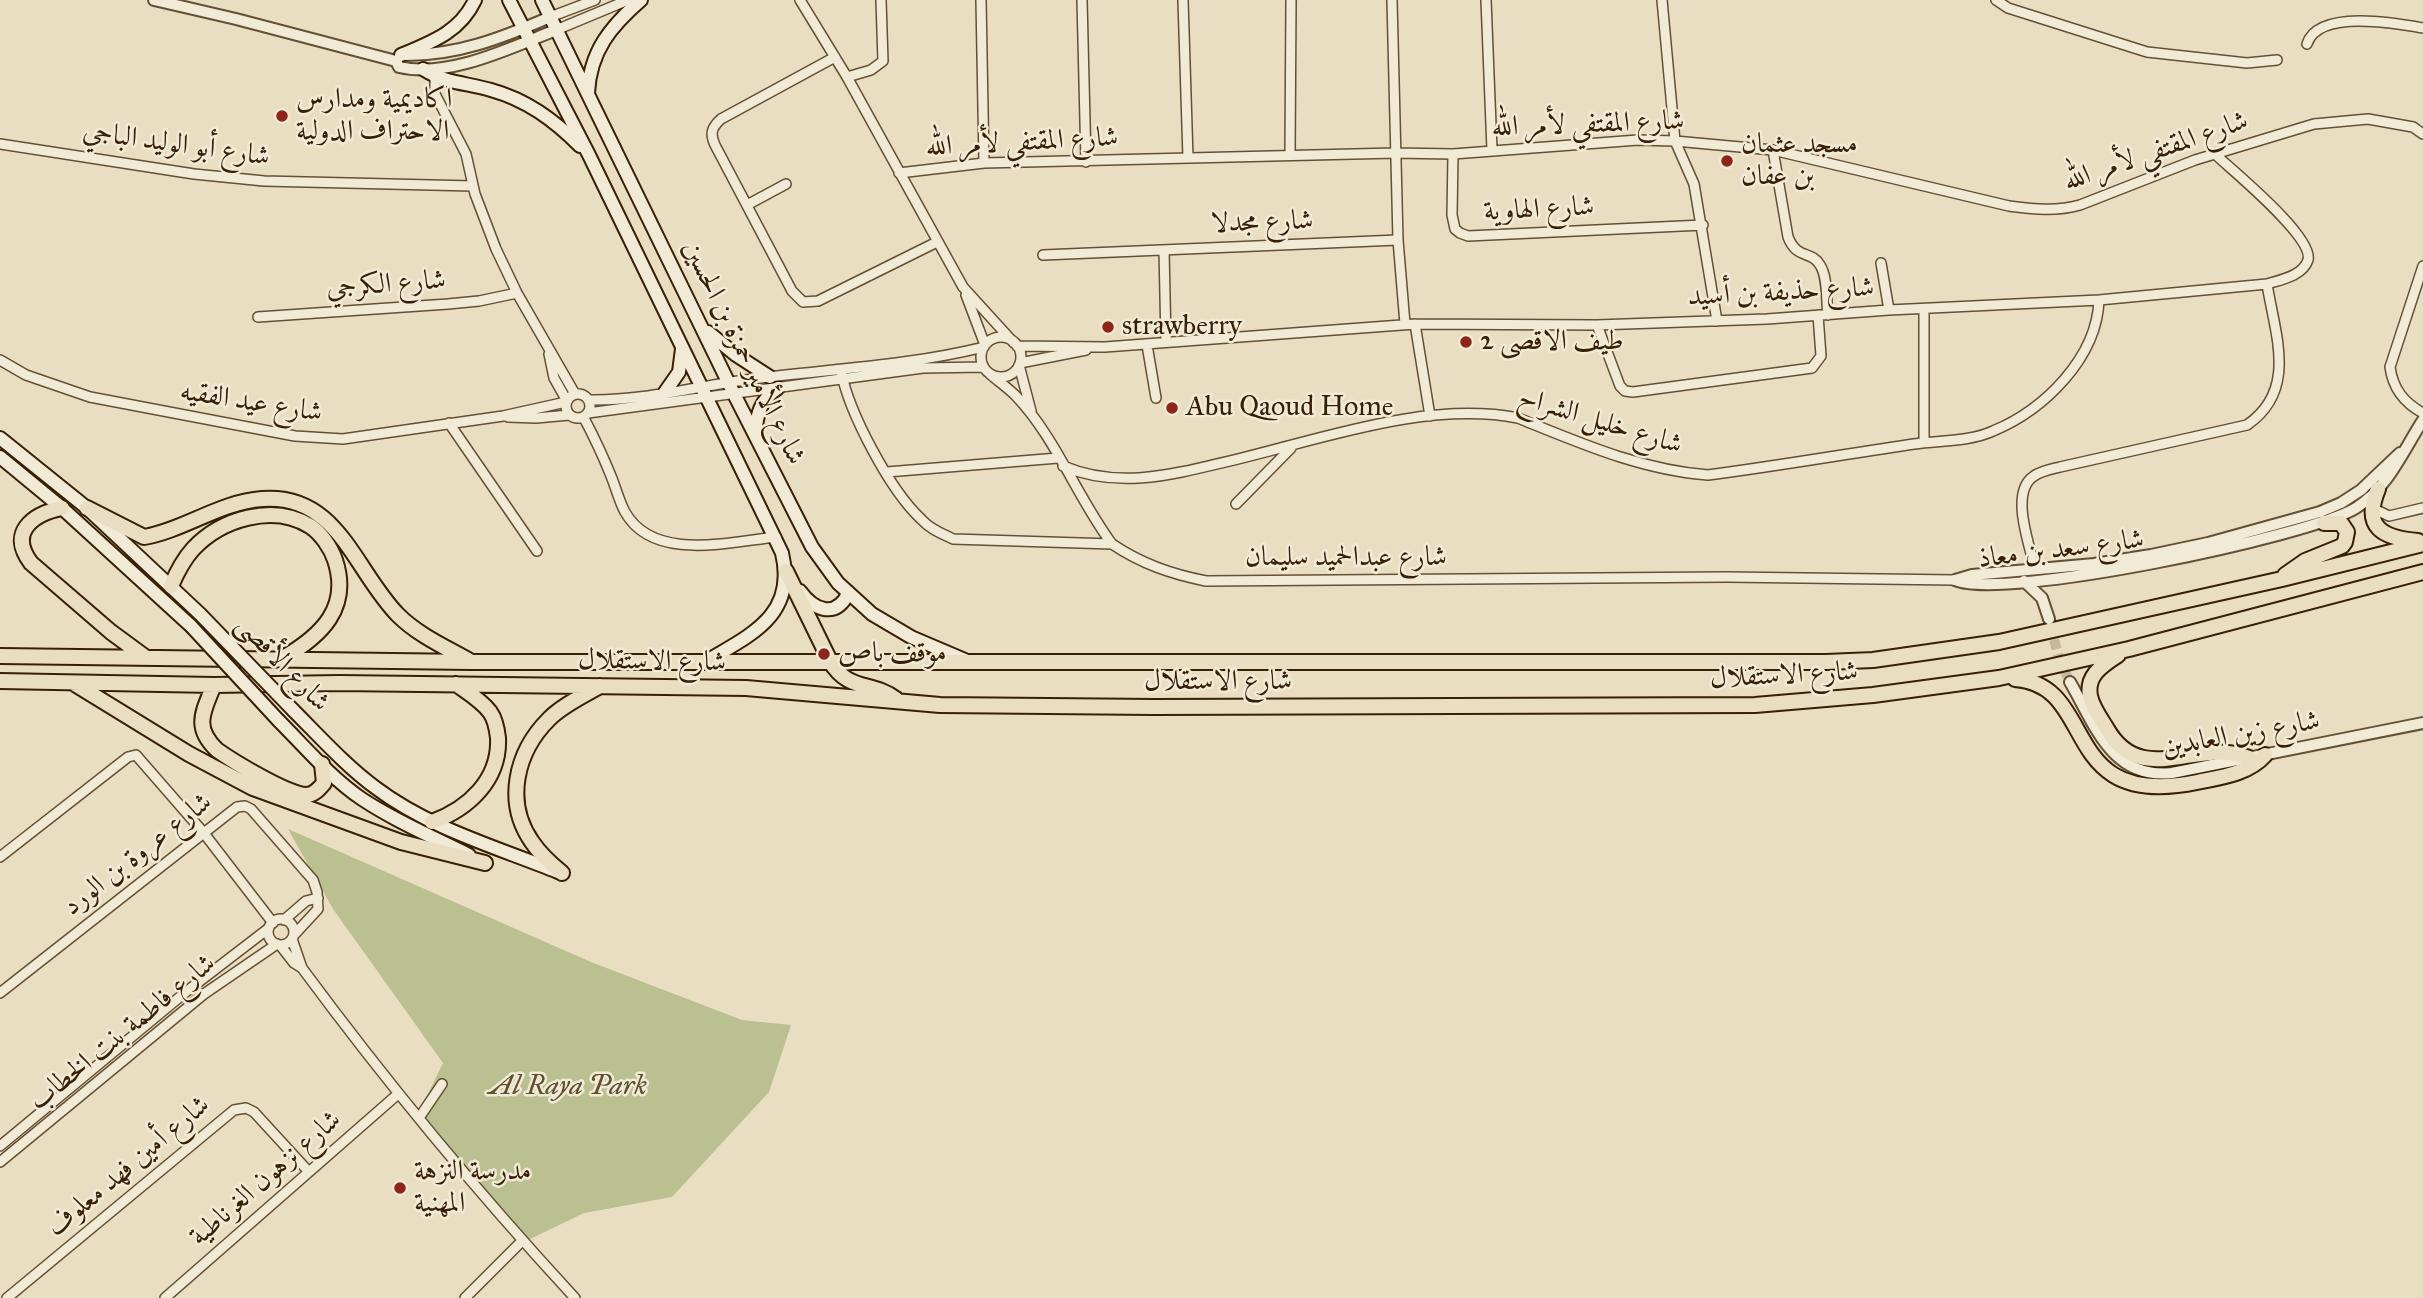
<!DOCTYPE html>
<meta charset="utf-8">
<style>
body{margin:0}
canvas{display:block;background:#e9dec2}
</style>
<canvas width="2423" height="1298"></canvas>
<script>
const c = document.querySelector('canvas').getContext('2d');
c.lineJoin = 'round';
function fill(path, color) { c.fillStyle = color; c.fill(path, 'evenodd'); }
function stroke(path, color, width, dash) { c.strokeStyle = color; c.lineWidth = width; c.lineCap = dash ? 'butt' : 'round'; c.setLineDash(dash || []); c.stroke(path); }
function write(font, color, halo, rows, align = 'center') {
  c.font = font + ' "IM FELL Great Primer",Amiri,serif'; c.lineWidth = 5; c.setLineDash([]); c.textBaseline = 'middle'; c.strokeStyle = halo; c.fillStyle = color; for (const [text, x, y, turn = 0] of rows) {
    c.save(); c.translate(x, y); c.rotate((+turn || 0) * Math.PI / 180); c.textAlign = isNaN(turn) ? turn : align; if (halo) c.strokeText(text, 0, 0); c.fillText(text, 0, 0); c.restore();
  }
}
fill(new Path2D(`
 M288 829 591 962 742 1020 791 1025 769 1092 672 1197 584 1213 526 1241 417 1116 443 1063 333 909Z`), '#bbc090');
stroke(new Path2D(`
 M2050 625 2059 658 2070 682`), '#c6b89c', 10, [10, 5]);
const minor = new Path2D(`
 M800 0 847 77 963 287 1014 343
 M981 0 984 163
 M1082 0 1086 162
 M1183 0 1188 158
 M1392 0 1398 240 1405 324
 M1486 0 1492 150
 M1662 0 1675 141 1694 184 1717 321
 M1996 0 2008 8 2147 52 2247 63 2277 60
 M550 17 595 0
 M556 30 628 0
 M2307 44C2318 9 2396 23 2423 28
 M835 57 721 119C711 128 710 134 715 145L792 291 803 302 818 301 937 242
 M435 77V94L466 154 475 194 496 249 517 293 575 394
 M847 77 871 70 883 61 881 0
 M0 144 194 174 264 181 473 186
 M1773 150 1788 237C1797 260 1811 250 1820 265 1828 277 1826 301 1828 315
 M1453 154 1452 215 1455 229 1460 233 1468 236 1703 225
 M1290 155 1291 0
 M899 173 984 163 1395 153 1453 154 1638 140 1675 141 1773 150 2009 206C2033 209 2055 212 2080 205L2195 160 2314 124 2368 119 2413 127 2423 134
 M747 205 786 184
 M1164 250 1166 342
 M1043 255 1398 240
 M1881 263 1889 310
 M2423 266 2390 367C2393 389 2404 403 2423 413
 M966 295 985 345
 M258 317 448 304 479 301 517 293
 M1415 324 1430 416
 M1597 325 1620 386 1625 391 1633 392 1812 368 1821 356 1818 315
 M981 357a20 20 0 1 1 40 0a20 20 0 1 1-40 0Z
 M1147 345 1156 398
 M1017 346 1105 347 1415 324 1597 325 1767 319 1889 310 2099 300 2267 284C2280 280 2303 276 2308 260 2314 237 2234 172 2216 155
 M549 354 554 378 567 401
 M0 360 26 375 90 397 295 436 343 439 503 416 566 402
 M1020 363 1086 350
 M1019 365 1031 411
 M841 371C849 413 890 490 921 519 930 529 941 533 953 539L1112 544C1142 564 1171 574 1206 581L1727 577 1955 580
 M990 374C998 381 1007 387 1015 395 1055 436 1077 497 1112 544
 M566 406a12 12 0 1 1 24 0a12 12 0 1 1-24 0Z
 M589 400C643 401 698 386 752 379 830 369 907 366 984 347
 M588 413 923 368 983 367
 M508 417 536 418 569 415
 M584 418C594 437 603 456 611 476 616 488 619 501 625 512 653 562 729 542 776 537
 M449 423 537 551
 M1924 442V309
 M1063 466C1117 489 1171 475 1225 462 1317 441 1424 400 1518 418 1580 443 1641 470 1708 475 1777 466 1846 454 1914 444 1940 440 1969 442 1993 431 2044 410 2097 358 2099 300
 M887 472 1058 458
 M1236 504 1291 448
 M2372 508 2389 516 2423 508
 M2035 569C2030 546 2009 492 2034 476 2041 471 2052 469 2060 467L2247 425C2298 390 2275 335 2267 284
 M0 857 128 757 136 755 203 832 273 923
 M268 932a13 13 0 1 1 26 0a13 13 0 1 1-26 0Z
 M284 920 306 901 318 898
 M292 939 302 968
 M280 945 294 963 302 968C387 1083 478 1193 575 1298
 M0 993 237 807 245 806 251 809 313 880 317 892 318 909 294 935
 M419 1118 442 1084
 M0 1146 187 991 269 928
 M0 1162 204 994 277 944
 M7 1298 234 1110 246 1108 254 1112 309 1172
 M165 1298 398 1094
 M465 1298 522 1241`);
const tertiary = new Path2D(`
 M154 0 236 19 396 61 399 67C448 79 512 47 556 30
 M403 55C456 56 502 38 550 17
 M1955 580C2002 601 2308 537 2356 508 2388 488 2403 451 2423 420
 M1955 580 1972 575 2094 564 2151 555 2208 543 2320 512 2341 503 2361 490 2400 453
 M2024 581 2042 598 2049 619
 M2070 682C2095 725 2112 780 2172 773L2423 723`);
const secondary = new Path2D(`
 M509 0 589 155 782 553C797 616 750 635 705 662
 M542 0 734 394 812 547 838 583 872 614 911 637 965 660
 M401 55C432 42 460 32 475 0
 M423 69C444 83 467 83 491 90 527 100 554 120 580 146
 M588 93C590 51 611 26 641 0
 M708 332 736 355 770 377
 M665 392 679 372 682 349
 M755 434C757 414 760 400 778 388
 M0 438 87 508 200 614
 M0 457 62 508 191 626
 M800 591C814 610 835 619 848 594
 M293 710C320 737 346 766 376 788 429 828 496 847 558 872
 M279 721C305 747 331 778 362 799 395 821 433 837 469 855`);
const trunk = new Path2D(`
 M2378 489C2362 528 2383 538 2418 541
 M62 508C32 514 8 533 31 563L111 632 145 657
 M87 508 144 537C184 530 220 502 262 499 338 493 354 570 398 615 418 635 445 647 470 661
 M786 571 830 661C848 692 872 681 896 699
 M2285 575 2305 561 2342 546 2345 542 2347 532 2341 523H2324
 M171 586C177 572 183 560 193 549 221 519 273 503 310 526 321 533 331 548 335 560 351 608 321 636 283 658
 M2118 655C2103 665 2086 675 2090 696 2092 707 2101 719 2107 729 2142 790 2199 736 2249 758
 M0 656 471 662H1826L1873 660 1999 642 2282 579 2423 544
 M2015 679C2100 685 2056 811 2197 782 2221 777 2248 774 2265 755
 M0 681 214 685 339 683 746 688 940 705 1154 707 1755 705 1873 695 1999 678 2129 649 2423 572
 M75 684 189 754 253 788 401 842 485 863
 M214 685C203 712 193 727 217 750 234 762 287 794 306 795 314 795 319 789 324 783L322 764
 M432 822C468 809 500 780 498 738 497 729 495 719 490 712 481 700 467 692 456 684
 M562 873C551 864 540 854 532 842 504 802 516 752 549 719 563 705 583 696 600 686`);
stroke(minor, '#645034', 12);
stroke(tertiary, '#645034', 14);
stroke(secondary, '#382005', 16);
stroke(trunk, '#382005', 18);
stroke(minor, '#f1ead7', 9);
stroke(tertiary, '#f1ead7', 10);
stroke(secondary, '#f1ead7', 12);
stroke(trunk, '#e9dec2', 14);
const secondaryBridge = new Path2D(`
 M200 614 293 710
 M191 626 279 721`);
stroke(secondaryBridge, '#382005', 16, []);
stroke(secondaryBridge, '#f1ead7', 12);
for (const [x, y, r, color] of [
 [282,116,7,"#8f2418"],
 [1727,161,7,"#8f2418"],
 [1108,327,7,"#8f2418"],
 [1466,342,7,"#8f2418"],
 [1172,408,7,"#8f2418"],
 [824,654,7,"#8f2418"],
 [400,1188,7,"#8f2418"]
]) { const dot = new Path2D(); dot.arc(x, y, r, 0, 2 * Math.PI); c.fillStyle = color; c.fill(dot); stroke(dot, '#f1ead7', 2.5); }
write('28px', '#382005', '#f1ead7', [
 ["اكاديمية ومدارس",296,100],
 ["الاحتراف الدولية",296,132],
 ["مسجد عثمان",1741,145],
 ["بن عفان",1741,177],
 ["strawberry",1122,327],
 ["طيف الاقصى 2",1480,342],
 ["Abu Qaoud Home",1186,408],
 ["موقف باص",838,654],
 ["مدرسة النزهة",414,1172],
 ["المهنية",414,1204]
], 'left');
write('28px', '#382005', '#f1ead7', [
 ["شارع المقتفي لأمر الله",1588,125,-2],
 ["شارع المقتفي لأمر الله",1022,143,-3],
 ["شارع أبو الوليد الباجي",176,145,8],
 ["شارع المقتفي لأمر الله",2156,152,-19],
 ["شارع الهاوية",1539,210,-3],
 ["شارع مجدلا",1262,223,-2],
 ["شارع الكرجي",386,285,-4],
 ["شارع حذيفة بن أسيد",1781,293,-3],
 ["شارع الأمير حمزة بن الحسين",743,353,64],
 ["شارع عيد الفقيه",251,403,9],
 ["شارع خليل الشراح",1600,422,17],
 ["شارع سعد بن معاذ",2061,550,-7],
 ["شارع عبدالحميد سليمان",1346,558],
 ["شارع الاستقلال",652,662,1],
 ["شارع الأقصى",282,664,46],
 ["شارع الاستقلال",1784,676,-3],
 ["شارع الاستقلال",1218,682],
 ["شارع زين العابدين",2241,735,-10],
 ["شارع عروة بن الورد",138,855,-38],
 ["شارع فاطمة بنت الخطاب",123,1033,-39],
 ["شارع أمين فهد معلوف",129,1167,-40],
 ["شارع نزهون الغرناطية",266,1179,-41]
]);
write('italic 28px', '#5f502f', '#f1ead7', [
 ["Al Raya Park",568,1087]
]);
</script>
